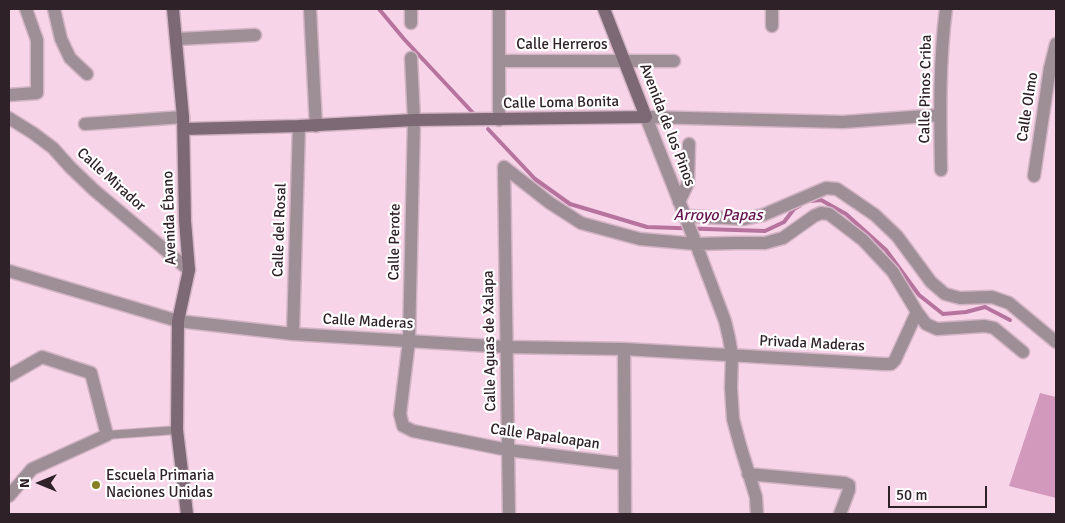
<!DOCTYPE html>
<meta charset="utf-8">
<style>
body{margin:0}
#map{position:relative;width:1065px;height:523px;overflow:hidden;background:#f7d4e8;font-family:Signika,sans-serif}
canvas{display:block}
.frame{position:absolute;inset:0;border:10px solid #2e2128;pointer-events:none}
.north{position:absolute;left:15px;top:458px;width:50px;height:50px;-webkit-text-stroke:4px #fff;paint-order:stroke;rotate:270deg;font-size:14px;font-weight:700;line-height:20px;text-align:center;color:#2e2128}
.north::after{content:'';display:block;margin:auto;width:18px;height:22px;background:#2e2128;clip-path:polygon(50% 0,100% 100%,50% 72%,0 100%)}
.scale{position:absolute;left:888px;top:486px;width:99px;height:22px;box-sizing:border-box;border:2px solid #2e2128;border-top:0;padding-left:6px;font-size:15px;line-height:18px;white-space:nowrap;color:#2e2128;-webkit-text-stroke:4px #fff;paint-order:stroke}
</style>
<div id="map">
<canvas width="1065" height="523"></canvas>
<div class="frame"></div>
<div class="north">N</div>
<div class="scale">50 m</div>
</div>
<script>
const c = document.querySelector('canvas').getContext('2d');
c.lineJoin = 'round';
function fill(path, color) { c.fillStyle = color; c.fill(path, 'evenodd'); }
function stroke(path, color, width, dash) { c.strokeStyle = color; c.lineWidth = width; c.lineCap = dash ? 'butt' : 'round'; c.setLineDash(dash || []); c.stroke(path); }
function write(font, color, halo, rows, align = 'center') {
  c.font = font + ' Signika,sans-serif'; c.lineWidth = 4.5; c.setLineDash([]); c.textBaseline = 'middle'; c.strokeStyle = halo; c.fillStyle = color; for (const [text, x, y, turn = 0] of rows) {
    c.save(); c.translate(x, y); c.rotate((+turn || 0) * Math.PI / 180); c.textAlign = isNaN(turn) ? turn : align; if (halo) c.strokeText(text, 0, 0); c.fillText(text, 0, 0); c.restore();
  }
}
fill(new Path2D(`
 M1040 393 1056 397V498L1009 486Z`), '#d399bc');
stroke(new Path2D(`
 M379 9 404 39 474 114
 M488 129 535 179 570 204 647 227 765 231 784 222 794 209 801 205
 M809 201 821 200 846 214 886 250 919 295 943 314 966 312 985 307 1010 320`), '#b6739d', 4);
const lane = new Path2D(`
 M107 435 177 430`);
const street = new Path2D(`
 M54 9 61 39 70 58 87 74
 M310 9 316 126
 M411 9V23
 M499 9V120
 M772 9V26
 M177 39 255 35
 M411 58 414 120 409 341 400 414 403 426 413 431 508 450 625 464
 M499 61H674
 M9 95 37 93V40L26 9
 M9 118 33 133 53 148 70 167 94 190 189 270
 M85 124 183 117
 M504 167 550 203 581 223 640 239 696 244 735 243H765L783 238 814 216 821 213 829 214 863 240 893 272 917 312 926 324 937 329 985 326 994 328 1023 352
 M504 167 509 514
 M941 170C940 116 939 62 946 9
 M1034 176 1050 68 1056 44
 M679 202 688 183 689 144
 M685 216 744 219 763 215 826 188 837 189 875 215 897 236 931 282 945 294 960 298 992 297 1009 303 1056 342
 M9 271 178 321 293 334 507 347 624 349 883 364H891L895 360 917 312
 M293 334 299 126
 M624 349 625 514
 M9 376 42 357 91 373 107 435 32 469 9 496
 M748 474 845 483 849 485V490L840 514
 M757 514 756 497 740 445 733 419 731 388 732 355 729 338 725 321 696 244 646 117 843 122 940 115`);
const secondary = new Path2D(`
 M173 9 183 117 185 221 189 270 178 321 177 430 187 514
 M184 129 299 126 414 120 646 117 604 9`);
stroke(lane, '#d3b4c5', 10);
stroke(street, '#d3b4c5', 15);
stroke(secondary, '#d3b4c5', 15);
stroke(lane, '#9e8f97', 8);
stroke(street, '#9e8f97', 12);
stroke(secondary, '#7d6875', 12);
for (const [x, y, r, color] of [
 [96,485,5,"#887e24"]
]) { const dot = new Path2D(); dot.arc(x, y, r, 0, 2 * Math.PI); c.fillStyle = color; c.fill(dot); stroke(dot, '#fff', 2); }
write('15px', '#2e2128', '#fff', [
 ["Calle Herreros",562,45],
 ["Calle Pinos Criba",926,89,-89],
 ["Calle Loma Bonita",561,103,-1],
 ["Calle Olmo",1028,107,-81],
 ["Avenida de los Pinos",667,125,69],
 ["Calle Mirador",111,180,42],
 ["Avenida Ébano",170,218,-92],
 ["Calle del Rosal",280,230,-88],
 ["Calle Perote",395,242,-89],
 ["Calle Maderas",368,322,3],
 ["Calle Aguas de Xalapa",490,341,-91],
 ["Privada Maderas",812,344,3],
 ["Calle Papaloapan",545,437,8]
]);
write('15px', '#2e2128', '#fff', [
 ["Escuela Primaria",106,476],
 ["Naciones Unidas",106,493]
], 'left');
write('italic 16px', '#65134e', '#fff', [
 ["Arroyo Papas",718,216]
]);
</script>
